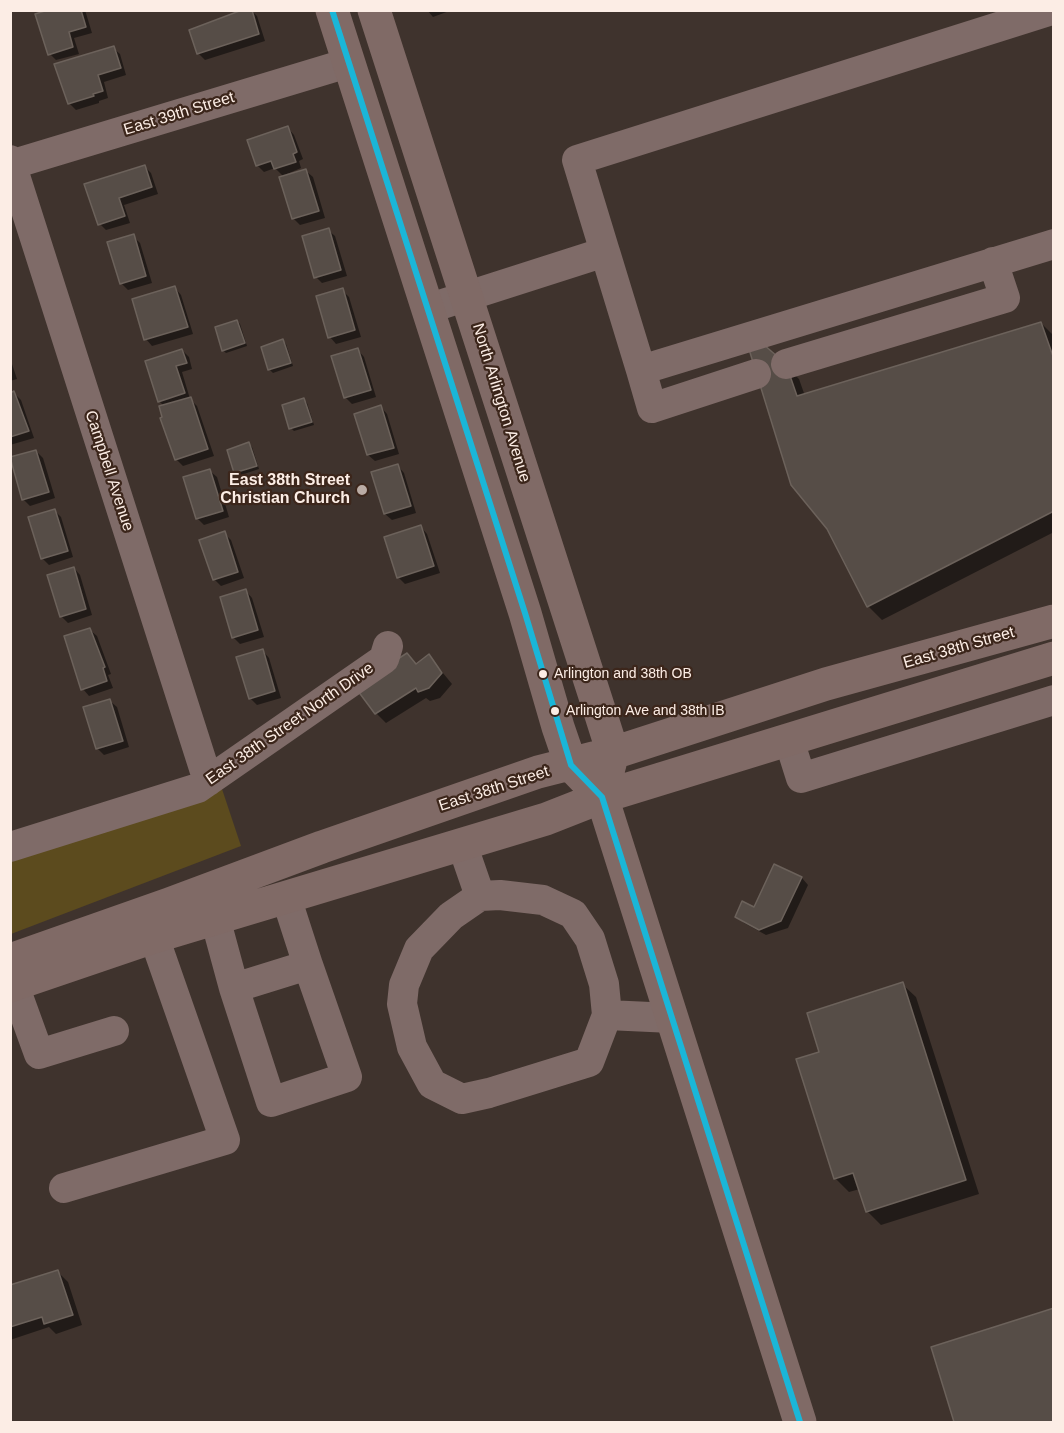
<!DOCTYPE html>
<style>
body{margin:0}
#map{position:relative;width:1064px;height:1433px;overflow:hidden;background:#3f332d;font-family:Helvetica,sans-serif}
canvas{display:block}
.frame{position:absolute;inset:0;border:12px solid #fcede5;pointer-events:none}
</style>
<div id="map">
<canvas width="1064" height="1433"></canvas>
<div class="frame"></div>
</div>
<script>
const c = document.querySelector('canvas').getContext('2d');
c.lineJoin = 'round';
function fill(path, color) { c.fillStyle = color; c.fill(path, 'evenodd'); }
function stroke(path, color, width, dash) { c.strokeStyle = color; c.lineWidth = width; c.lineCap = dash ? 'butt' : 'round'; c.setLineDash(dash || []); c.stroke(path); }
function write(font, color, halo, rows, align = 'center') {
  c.font = font + ' Helvetica,sans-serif'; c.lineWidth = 4.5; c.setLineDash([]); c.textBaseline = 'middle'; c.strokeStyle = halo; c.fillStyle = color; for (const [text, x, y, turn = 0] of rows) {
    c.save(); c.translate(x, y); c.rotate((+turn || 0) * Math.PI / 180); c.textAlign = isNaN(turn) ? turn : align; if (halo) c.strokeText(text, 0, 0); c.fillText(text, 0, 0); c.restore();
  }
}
fill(new Path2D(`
 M222 789 241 846 11 934V857Z`), '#5c4b1e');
fill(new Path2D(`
 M54 10H85L92 33 74 38 79 54 56 60 50 54Z
 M251 10 257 16 265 41 205 60 198 53Z
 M427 10H452L433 17Z
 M113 48 120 54 126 75 104 82 108 98 99 101V103L76 110 69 103Z
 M288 128 294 135 303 159 299 161 301 168 287 174V176L306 171 313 177 325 218 300 225 293 218 284 177 275 168 264 172 257 165Z
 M144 166 151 173 158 194 124 205 130 223 106 230 100 224 86 185Z
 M328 230 335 236 347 276 322 283 316 277Z
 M133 236 140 243 152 283 128 290 121 283Z
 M175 288 181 295 193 334 152 346 146 339Z
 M342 290 349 297 361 337 336 344 330 337Z
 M237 321 240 324 247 346 226 353 223 350Z
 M1041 323 1054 336V532L882 620 868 606 785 365 799 379 805 396Z
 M283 341 286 344 293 366 273 373 270 370 263 348Z
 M182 350 189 357 192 369 182 372 190 399 197 406 214 456 183 466 176 459 164 406 159 401Z
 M358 350 364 357 376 397 352 404 345 397Z
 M10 358 17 379 10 381Z
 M14 393 21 400 34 438 10 445V394Z
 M304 400 307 403 314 425 294 431 291 428Z
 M381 407 387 414 399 454 375 461 368 455Z
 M249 444 252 447 259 469 238 476 236 473 229 451Z
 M36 451 43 458 55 498 30 506 23 499Z
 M398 466 404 473 416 513 392 520 385 514Z
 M210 471 217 477 229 517 204 525 197 518Z
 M55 511 61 517 73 557 49 565 42 558Z
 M421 527 427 534 440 573 405 584 398 577Z
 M224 533 231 540 244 578 221 586 214 579Z
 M74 568 80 575 92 615 68 623 61 616Z
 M246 591 252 598 264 637 240 644 233 637Z
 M90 630 97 636 111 674 108 675 113 688 89 696 83 689Z
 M263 651 269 658 281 698 257 705 250 698Z
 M429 656 452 684 440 698 430 701 426 698 386 723 376 713 417 665Z
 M110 701 117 707 129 747 104 755 97 748Z
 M775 866 802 878 808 885 788 928 766 935 744 923 737 916 754 909Z
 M902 984 916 997 979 1194 881 1225 867 1211 860 1189 849 1192 835 1178 821 1053Z
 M57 1271 68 1282 82 1325 56 1334 49 1327 10 1340V1287Z
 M1054 1310V1422H956L933 1348Z`), '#0007');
const building = new Path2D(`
 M48 10H81L86 27 69 32 73 47 48 55 35 14Z
 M242 10H252L259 34 197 54 189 30Z
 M114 46 121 68 98 75 103 91 93 94 94 96 68 104 54 64Z
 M288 126 297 152 293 154 296 162 274 169 271 161 256 166 247 140Z
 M145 165 152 187 119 198 125 216 98 225 84 184Z
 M306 169 319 211 292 219 279 177Z
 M329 228 341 270 314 278 302 236Z
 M134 234 146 276 120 284 107 242Z
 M175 286 188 327 144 340 132 299Z
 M343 288 355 330 328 338 316 296Z
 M237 320 245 343 222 351 215 327Z
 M1041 322 1054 359V511L867 607 827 529 791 485 748 346 763 344 786 364 797 396Z
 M283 339 291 363 268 370 261 347Z
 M358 348 371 390 344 398 331 356Z
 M182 349 187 363 176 366 185 393 158 402 145 361Z
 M14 391 29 431 10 437V393Z
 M191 397 208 449 175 460 160 418 162 417 159 406Z
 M304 398 312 422 289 429 282 405Z
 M381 405 394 448 367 455 354 414Z
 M249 442 257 466 234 473 227 450Z
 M36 450 49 492 22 500 10 457Z
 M398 464 411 506 384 514 371 472Z
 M210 469 223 511 196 519 183 477Z
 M55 509 68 551 41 559 28 517Z
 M421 525 434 566 397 578 384 537Z
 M225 531 238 572 213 580 199 540Z
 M74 567 86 609 60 617 47 575Z
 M246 589 258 630 232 638 220 597Z
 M90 628 105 667 103 668 107 681 81 690 64 636Z
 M263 649 275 691 249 699 236 657Z
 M407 653 416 664 429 654 442 673 429 688 418 692 416 688 375 714 355 687Z
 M110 699 123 741 96 749 83 707Z
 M774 864 802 877 781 921 759 930 735 917 742 901 754 907Z
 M903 982 966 1180 866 1212 853 1173 834 1179 796 1059 819 1052 807 1013Z
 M58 1270 73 1315 44 1324 42 1317 10 1327V1285Z
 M1054 1308V1422H954L931 1347Z`);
fill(building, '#564d47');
stroke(building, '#6c625b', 1.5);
stroke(new Path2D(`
 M10 160 208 781
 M10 165 348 63
 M605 252 577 160 1052 10
 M427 309 605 252 641 370 1054 244
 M786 364 1005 298 993 262
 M641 370 652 408 756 374
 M789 740 801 778 1054 700
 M462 844 480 896 451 916 419 949 404 985 402 1004 412 1047 432 1084 462 1099 489 1093 589 1062 607 1015 604 984 590 939 573 914 543 900 500 895 480 896
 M10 847 198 788 384 659 388 646
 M215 918 234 988 308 965 286 897
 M14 985 39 1054 114 1031
 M234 988 271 1102 347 1077 308 965
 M607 1015 672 1018
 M64 1188 225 1140 154 937`), '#7f6b68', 30);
stroke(new Path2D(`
 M332 10 525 613 558 727 571 765 602 797 800 1422
 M374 10 600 712 613 753 607 775
 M10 960 169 904 322 847 538 772 613 753 826 684 1054 621
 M10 986 154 937 546 819 602 797 1054 658`), '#806a66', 33);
stroke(new Path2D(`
 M332 10 525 613 571 765 602 797 800 1422`), '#1ab6d8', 6);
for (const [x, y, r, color] of [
 [362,490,6,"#baaca5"],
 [543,674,5,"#fcede5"],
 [555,711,5,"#fcede5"]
]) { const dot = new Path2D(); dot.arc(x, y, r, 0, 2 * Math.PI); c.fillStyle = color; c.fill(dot); stroke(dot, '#3c261b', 2); }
write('14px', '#fcede5', '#3c261b', [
 ["Arlington and 38th OB",554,674],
 ["Arlington Ave and 38th IB",566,711]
], 'left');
write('16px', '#fcede5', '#3c261b', [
 ["East 39th Street",179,114,-17],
 ["North Arlington Avenue",501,403,73],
 ["Campbell Avenue",109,471,72],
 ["East 38th Street",959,648,-16],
 ["East 38th Street North Drive",290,724,-35],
 ["East 38th Street",494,789,-18]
]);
write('bold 16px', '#fcede5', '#3c261b', [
 ["East 38th Street",350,481],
 ["Christian Church",350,499]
], 'right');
</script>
